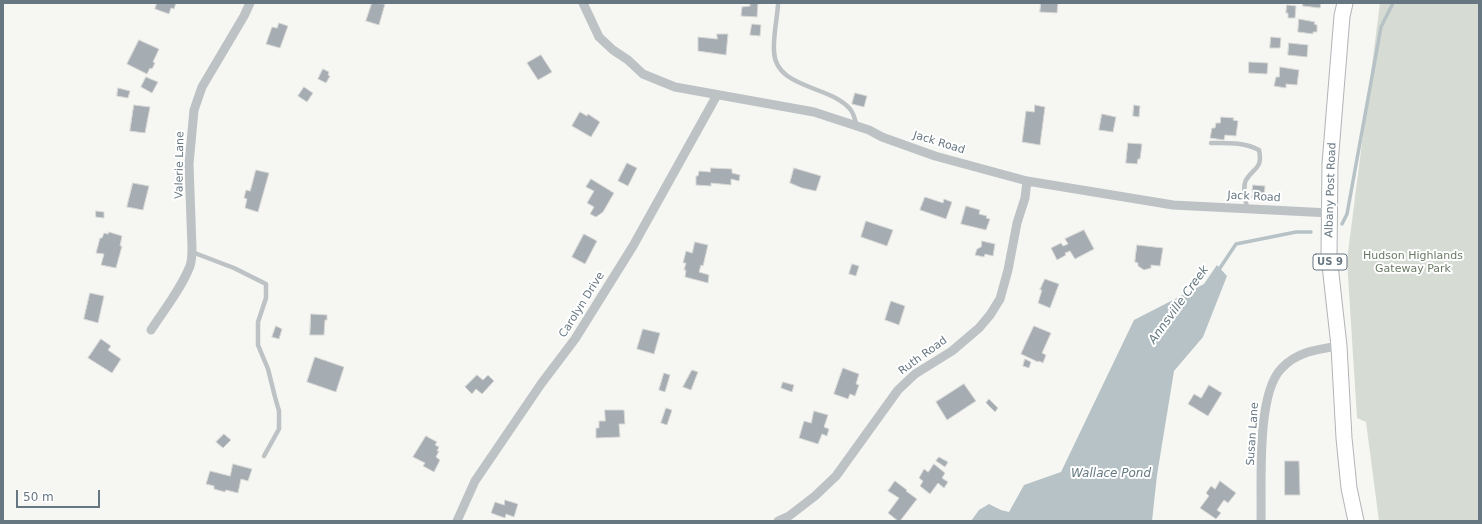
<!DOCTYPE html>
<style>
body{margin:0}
#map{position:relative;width:1482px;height:524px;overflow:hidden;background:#f6f6f3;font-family:"DejaVu Sans",sans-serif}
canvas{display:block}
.frame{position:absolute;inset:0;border:4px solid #677782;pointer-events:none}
.scale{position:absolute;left:16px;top:490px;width:84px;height:18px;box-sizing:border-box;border:2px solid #677782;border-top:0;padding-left:5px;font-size:12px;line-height:14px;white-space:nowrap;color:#677782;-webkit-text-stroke:3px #fff;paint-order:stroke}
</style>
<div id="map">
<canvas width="1482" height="524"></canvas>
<div class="frame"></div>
<div class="scale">50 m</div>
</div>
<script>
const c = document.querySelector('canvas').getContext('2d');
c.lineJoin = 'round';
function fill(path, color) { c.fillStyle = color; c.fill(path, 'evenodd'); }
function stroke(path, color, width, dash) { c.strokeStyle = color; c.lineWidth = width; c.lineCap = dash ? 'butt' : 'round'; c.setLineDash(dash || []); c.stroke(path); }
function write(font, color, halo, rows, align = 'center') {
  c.font = font + ' "DejaVu Sans",sans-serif'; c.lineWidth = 4; c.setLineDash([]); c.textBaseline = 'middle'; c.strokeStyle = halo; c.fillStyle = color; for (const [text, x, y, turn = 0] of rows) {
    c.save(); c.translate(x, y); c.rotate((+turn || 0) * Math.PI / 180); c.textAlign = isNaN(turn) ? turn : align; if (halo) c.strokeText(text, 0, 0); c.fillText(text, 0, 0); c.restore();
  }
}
fill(new Path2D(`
 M1380 3H1479V521H1379L1366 422 1357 418 1347 260Z`), '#d6dbd3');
fill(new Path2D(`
 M1217 265 1227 276 1203 337 1174 371 1157 475 1152 521H971L979 510 989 504 1001 510 1009 512 1024 485 1061 472 1134 320 1204 284Z`), '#b6c2c5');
stroke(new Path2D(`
 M1342 224 1347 214 1381 27 1393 3
 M1218 271 1236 244 1296 232H1311`), '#b6c2c5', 3.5);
const building = new Path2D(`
 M157 3H176L174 9 171 8 169 14 155 9Z
 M372 3 385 4 379 25 366 21Z
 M750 3H758L757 17 741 16 742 7 750 6Z
 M1041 3H1058L1057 13 1040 12Z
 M1303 3H1321L1320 8 1303 6Z
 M1287 5 1296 6 1295 18H1288V13H1286Z
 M1299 19 1315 22 1314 24 1317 25V32H1313V34L1298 32Z
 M279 23 288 26 280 48 266 44 272 27 277 28Z
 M752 24 761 25 760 36 750 35Z
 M717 34H728L726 55 698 51V37L717 39Z
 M1271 37 1281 38 1280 48H1270Z
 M139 40 159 49 153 62 155 63 152 69 150 68 147 74 127 64Z
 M1289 43 1308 45 1307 57 1288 55Z
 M541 55 552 72 538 80 527 63Z
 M1249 62 1268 63 1267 74 1249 73Z
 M1280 67 1299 70 1297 85 1286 84V88L1274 86 1276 77H1279Z
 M323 69 329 72 328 75 330 76 326 83 318 79Z
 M146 77 158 82 152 93 141 87Z
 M304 87 313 93 307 102 298 96Z
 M118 88 130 91 128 98 117 96Z
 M855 93 867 96 864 107 852 104Z
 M134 105 150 107 145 133 130 131Z
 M1035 105 1045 107 1040 145 1022 142 1026 111 1034 112Z
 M1134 105 1140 106 1139 117 1133 116Z
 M580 112 587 116 588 114 600 122 591 137 572 126Z
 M1102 114 1116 117 1113 132 1099 130Z
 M1221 117 1234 118 1233 120 1238 121 1236 136 1225 135 1224 140 1210 138 1212 128H1215L1216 123H1220Z
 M1128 143 1142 144 1140 159H1138L1137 164 1126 163Z
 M627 163 637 168 628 186 618 181Z
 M711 168 732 169V173L740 175 739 181 731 179V185L711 183V186L696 185V176H698L699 171 710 172Z
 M794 168 821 176 816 191 802 188 790 183Z
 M256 170 269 173 258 212 245 208 247 199 244 198 246 190 250 191Z
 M591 179 614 193 603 212 596 217 590 214 594 207 587 203 594 191 586 187Z
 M133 183 149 186 143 210 127 207Z
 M1253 185 1265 186 1264 199 1252 198Z
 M925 197 943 203 944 199 952 202 946 219 920 210Z
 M966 206 980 210 979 214 987 216 986 218 990 219 986 230 961 224Z
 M96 211 104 212V218L96 217Z
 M866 221 893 230 887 246 861 237Z
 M1084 230 1094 249 1075 259 1070 251 1065 253 1066 255 1057 260 1051 248 1061 243 1063 246 1068 244 1065 239Z
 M109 232 122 236 120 246H122L116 268 101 265 104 254 96 253 100 238H102L104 233 108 234Z
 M584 234 597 241 585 264 572 257Z
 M982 241 995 244 993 256 985 254 984 257 975 255 977 249 981 247Z
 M695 242 708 245 703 266 701 265 699 272 709 275 708 283 685 277 686 270H684L686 263H683L686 251 692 253Z
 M1137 245 1163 248 1160 266 1151 265V268L1144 270 1138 266V263L1135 262Z
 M852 264 859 266 856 276 849 274Z
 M1045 279 1059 284 1050 308 1038 303 1042 290H1040Z
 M90 293 104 296 98 323 84 319Z
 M891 301 905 306 899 325 885 320Z
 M311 314 327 315V320H325L324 335H310Z
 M276 326 282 329 279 339 272 337Z
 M1034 326 1051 333 1042 353 1046 355 1043 363 1039 361 1038 362 1021 354Z
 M643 329 660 333 654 354 637 349Z
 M101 339 111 346 108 350 121 359 112 373 88 358Z
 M315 357 344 367 336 392 307 382Z
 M1025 359 1031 362 1029 368 1023 366Z
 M843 368 859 374 856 384 859 385 855 396 850 394 848 399 834 394Z
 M692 370 698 372 691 390 683 387Z
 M664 373 670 375 665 392 659 390Z
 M477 375 483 380 488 375 494 381 482 394 476 389 472 394 465 387Z
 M783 382 794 385 792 392 781 388Z
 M964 384 976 401 947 420 936 402Z
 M1209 385 1222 393 1208 416 1188 404 1194 394 1201 398Z
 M989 399 998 408 995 412 986 403Z
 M666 408 672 410 667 425 661 423Z
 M605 410H624L625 424H619L620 437 596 438V428H599V421H605Z
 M814 411 828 415 824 427 829 429 827 436 822 434 818 444 799 438 804 421 811 423Z
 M224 434 231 440 223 448 216 442Z
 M426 436 437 442 435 445 439 447 437 451H439L436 457 440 460 434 472 423 466 425 463 413 457Z
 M939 457 948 462 945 467 936 461Z
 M1285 461H1299L1300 495H1285Z
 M233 464 252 469 248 481 241 479 238 493 226 490 225 492 214 489V486L206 484 210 471 230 476Z
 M934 464 945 473 942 478 948 482 944 488 938 483 930 494 920 486 923 481 919 478 924 469 928 472Z
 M895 481 907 490 906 491 917 499 900 521H898L888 513 899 498 888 491Z
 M1220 481 1236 493 1228 503 1224 500 1217 510 1221 513 1216 519 1200 508 1209 496 1206 493 1211 486 1215 489Z
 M505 500 518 504 514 517 506 514 505 518 491 513 495 502 504 505Z`);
fill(building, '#a5adb2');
stroke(building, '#d8d8d6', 1);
const trunk = new Path2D(`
 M1345 3 1342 16 1330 164 1329 256 1339 346 1344 438 1349 488 1356 521`);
stroke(trunk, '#b1b5b8', 17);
stroke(new Path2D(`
 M778 5C777 20 773 36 774 51 775 89 830 85 850 109 854 113 855 121 857 126
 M1211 143C1228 143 1244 142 1259 150 1263 169 1254 167 1246 180 1242 187 1246 201 1247 209
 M192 252 234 268 266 284V298L258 322V345L268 369 275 397 279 411V429L264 456`), '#bdc2c5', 4.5);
stroke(new Path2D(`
 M583 3 599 37 613 50 628 60 643 74 675 87 814 112 869 130 882 137 935 156 1027 181 1173 205 1330 213
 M151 330C164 310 181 289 190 266 192 260 192 254 192 248L189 164 194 110 202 87 244 16 250 3
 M457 521 475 481 541 384 575 339 633 246 717 95
 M778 521 789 516 815 496 836 476 898 390 915 374 952 351 979 328 990 315 1000 299 1008 270 1017 223 1025 198 1027 181
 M1261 521C1262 485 1256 395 1281 369 1296 352 1318 349 1339 346`), '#bdc2c5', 9);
stroke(trunk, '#fff', 15);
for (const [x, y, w] of [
 [1330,262,34]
]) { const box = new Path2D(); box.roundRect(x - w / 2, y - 8, w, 16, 3); c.fillStyle = '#fff'; c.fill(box); stroke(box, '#677782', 1); }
write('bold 10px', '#677782', null, [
 ["US 9",1330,262]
]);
write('11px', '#677782', '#fff', [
 ["Jack Road",939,143,17],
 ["Valerie Lane",180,165,-89],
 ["Albany Post Road",1331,190,-88],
 ["Jack Road",1254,197,3],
 ["Carolyn Drive",582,305,-58],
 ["Ruth Road",923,356,-36],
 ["Susan Lane",1253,434,-86]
]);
write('11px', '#6b7a66', '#fff', [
 ["Hudson Highlands",1413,256],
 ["Gateway Park",1413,269]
]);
write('italic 12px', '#63787f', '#fff', [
 ["Annsville Creek",1179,305,-54],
 ["Wallace Pond",1111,474]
]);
</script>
